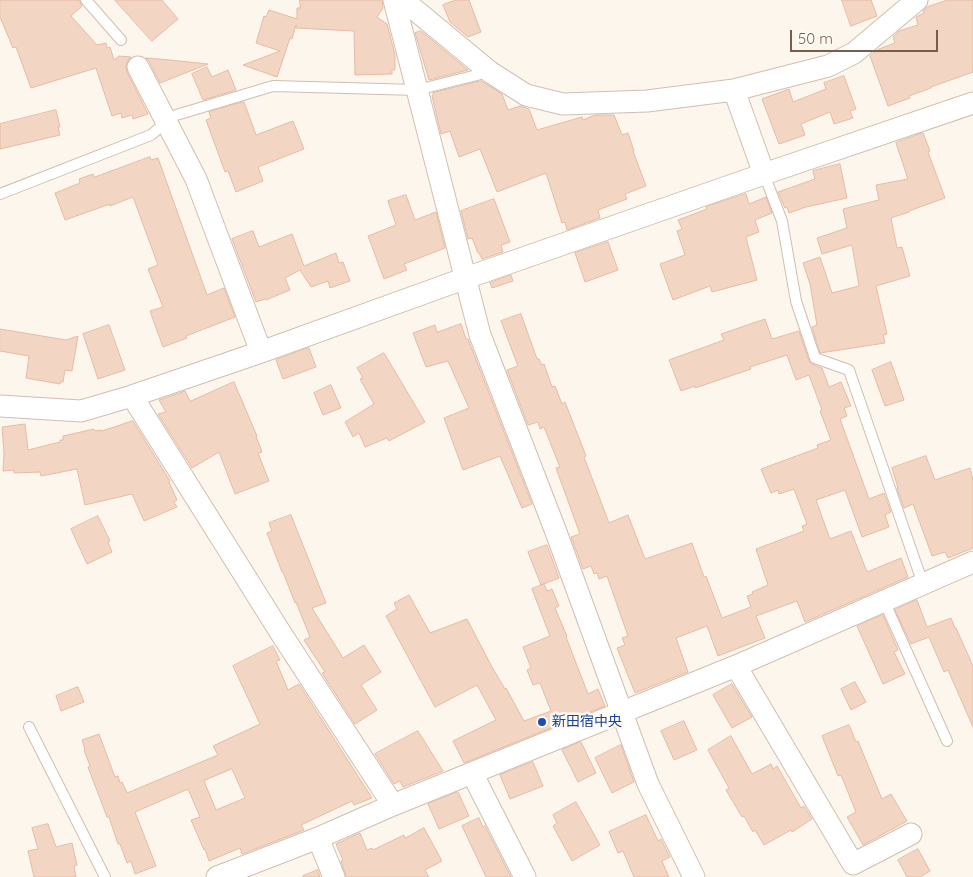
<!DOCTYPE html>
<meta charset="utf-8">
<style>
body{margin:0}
#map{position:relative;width:973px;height:877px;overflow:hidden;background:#fdf6ec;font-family:Quicksand,sans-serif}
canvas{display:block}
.scale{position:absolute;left:790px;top:30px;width:148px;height:22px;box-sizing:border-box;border:2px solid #7a5c4d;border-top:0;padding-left:6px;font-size:15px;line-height:18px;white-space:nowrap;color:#7a5c4d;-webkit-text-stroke:4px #fffaf3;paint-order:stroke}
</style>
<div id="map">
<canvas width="973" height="877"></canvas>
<div class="scale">50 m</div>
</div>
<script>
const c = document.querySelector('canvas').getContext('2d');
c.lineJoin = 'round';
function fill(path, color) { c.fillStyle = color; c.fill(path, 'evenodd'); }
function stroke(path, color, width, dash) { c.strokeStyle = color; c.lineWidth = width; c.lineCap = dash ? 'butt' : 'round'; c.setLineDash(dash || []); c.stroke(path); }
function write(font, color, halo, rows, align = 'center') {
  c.font = font + ' Quicksand,"Noto Sans JP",sans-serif'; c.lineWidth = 5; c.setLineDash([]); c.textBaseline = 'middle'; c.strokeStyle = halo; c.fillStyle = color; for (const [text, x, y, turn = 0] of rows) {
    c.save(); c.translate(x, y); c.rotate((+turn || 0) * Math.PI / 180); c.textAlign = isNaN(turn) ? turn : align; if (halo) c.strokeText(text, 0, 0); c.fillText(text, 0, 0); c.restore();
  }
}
const building = new Path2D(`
 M0 0H79L82 6 71 16 97 45 106 43 107 48 110 47 114 60 119 56 131 57 127 61 126 66 127 72 148 114 133 119 132 115 122 118 121 113 112 116 96 68 31 88 16 47 13 48 0 17Z
 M115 0H162L178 19 152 41Z
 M300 0H382L383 8 377 17 387 24 395 55V70H392V74L355 75 354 31 296 28V25L292 39 290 38 277 77 243 65 280 51 256 43 264 16 266 17 269 10 297 19V8H300Z
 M456 0H469L481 32 468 37 450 22 443 5Z
 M842 0H871L877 16 851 26Z
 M948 0H973V72L931 87V88L909 96 910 98 888 106 870 56 879 49 895 43 893 37 899 31 918 25 916 17 924 13 923 11 927 7Z
 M421 31 468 70 429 80 415 33Z
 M146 58 170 60 208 64 160 83 149 61Z
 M207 67 212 77 228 70 236 90 203 100 192 74Z
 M844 76 856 109 850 111 853 118 834 124 830 112 801 124 805 135 779 144 762 99 789 89 793 102 826 89 824 83Z
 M481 81 502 94 508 110 520 106 529 109 537 130 582 117 583 120 595 115H614L622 135 628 133 634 151H633L646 186 625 194 627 199 598 210 600 218 567 230 565 222 562 223 546 173 497 192 480 149 459 157 450 131 441 134 432 96H433V93Z
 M244 102 256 135 293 121 304 149 258 167 263 181 236 192 228 171 225 172 206 120 211 118 209 112Z
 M56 110 60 127H58L60 135 0 149V124Z
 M923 133 930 151 928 152 945 198 909 211V212L891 218 897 248 902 247 910 276 876 286 887 334 883 335 885 343 820 353 812 327 817 325 810 284 803 263 820 257 832 293 859 286 852 245 822 254 817 238 847 228 843 209 879 200 876 185 908 179 896 143Z
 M150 157 151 160 158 158 207 295 224 288 235 317 186 336 187 338 163 347 150 311 163 307 148 269 158 265 133 197 110 206V204L65 220 55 193 80 183 79 179 93 174 94 177Z
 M840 164 847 198 806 207 789 213 787 207 785 208 778 192 815 179 813 171Z
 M746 194 749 204 766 197 772 213 755 220 759 232 746 237 757 280 712 292 710 286 673 300 660 264 685 255 677 231 682 229 678 220 707 209 706 207Z
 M406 195 415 220 436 212 445 248 404 264 407 270 384 279 368 236 396 225 388 201Z
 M494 199 510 242 501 245 503 252 482 259 479 253H478L472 238 468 239 461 211Z
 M253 231 259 247 292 234 304 266 336 253 339 263 343 262 350 281 330 288 328 281 311 287 300 270 285 278 290 290 266 300 265 299 256 302 232 239Z
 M608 242 618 270 585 282 575 253Z
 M511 275 513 281 492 288 490 283Z
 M521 314 537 359H539L542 365 544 364 552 387 555 386 562 404 565 402 586 456 584 457 609 523 628 515 645 559 692 543 704 577 706 576 722 618 751 607 747 596 753 594 752 592 768 585 756 549 804 531 802 526 807 524 794 489 779 494 778 490 771 493 761 469 818 448 817 445 831 440 820 411 822 410 809 375 796 380 787 355 750 367 751 369 695 388V386L681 391 669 360 724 340 721 334 765 319 772 339 799 331 809 361 812 364 822 368 829 387 841 382 851 406 844 408 847 416 840 419 869 499 884 493 891 512 885 515 889 527 862 537 845 490 816 500 830 539 851 531 867 572 901 558 908 577 805 622 797 601 756 616 765 638 718 656 707 626 676 638 688 672 635 693 617 648 625 645 622 638 628 636 607 576 599 579 597 573 594 574 591 566 583 569 571 537 580 534 556 468 560 467 544 427 540 429 538 422 528 425 507 370 518 366 501 321Z
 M461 324 466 339H468L532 504 522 508 500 456 463 470 444 418 469 408 448 361 426 367 413 333 435 325 437 332Z
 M109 325 125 370 98 379 83 334Z
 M0 329 66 340 78 336 72 371 65 370 63 382H60V384L26 378 29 356 0 351Z
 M309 348 316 367 283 379 276 360Z
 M384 353 425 422 389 441 387 438 365 447 359 433 353 437 345 422 374 404 360 379 363 378 357 368Z
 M891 362 904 400 885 406 872 370Z
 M234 382 257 436H256L262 452 258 453 269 481 235 494 219 452 192 468 158 414 166 412 159 400 185 391 190 401Z
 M331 385 341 408 323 415 314 393Z
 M133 421 170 481 169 482 177 500 174 502 177 507 144 521 132 494 85 505 77 469 41 476 40 472 14 473V470L3 471 4 453 2 427 25 424 28 450 60 442V440H63V436L94 429 95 431 101 430V431Z
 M926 456 935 480 970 468 973 480V548L948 558 945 552 932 556 913 504 904 508 897 488H898L892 468Z
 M291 515 326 603 312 608 343 658 364 645 381 672 361 685 377 710 355 724 322 673 325 672 304 640 310 637 296 602 295 603 283 572H282L267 533 272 531 269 523Z
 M98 516 110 541 108 542 112 552 87 564 71 529Z
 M547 545 559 578 541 585 528 552Z
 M544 584 547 591 552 589 559 606 555 608 567 636 566 637 588 694 598 689 605 706 464 763 453 741 496 720 477 685 435 707 386 616 397 609 394 603 409 595 430 633 467 619 492 667 505 689 506 688 524 721 551 711 540 683 533 685 527 670 531 668 523 647 550 636 532 589Z
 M917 600 927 627 951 618 955 628H956L973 666V727L948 670 944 672 929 637 911 644 895 610Z
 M883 615 898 650 894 652 905 674 883 684 857 626Z
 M273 646 280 660 276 661 288 690 299 684 372 798 354 805 352 801 301 825 304 830 242 854 240 848 209 861 205 849 204 850 191 820 200 817 188 789 135 812 156 866 135 874 131 861 127 863 120 844H118L109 817H107L88 767 90 766 84 750 85 749 82 740 99 734 115 777 118 776 120 783 122 782 127 793 218 755 213 746 260 724 233 666ZM232 769 245 798 216 810 204 781Z
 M855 682 866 702 851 710 841 689Z
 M732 684 752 717 732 728 713 695Z
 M78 687 84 702 61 711 56 696Z
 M684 721 697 750 674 760 661 731Z
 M849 725 856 742 858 741 882 799 891 794 907 821 863 845 847 817 856 812 841 775 838 776 822 736Z
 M418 731 443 771 403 787 400 781 394 784 375 754Z
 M731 736 752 774 771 764 773 769 777 766 801 808 804 806 812 819 792 832 791 830 764 845 755 830 753 832 744 816 742 817 726 790 729 788 708 750Z
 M581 742 596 773 578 782 562 750Z
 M621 745 634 782 612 793 595 758Z
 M533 762 543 786 510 799 500 775Z
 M458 792 469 816 439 829 428 804Z
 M576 802 600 845 572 861 553 826 557 823 553 815Z
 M646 815 658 841 661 839 670 857 662 861 669 877H634L623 851 618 853 609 832Z
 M479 818 483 827 485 826 511 877H486L462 826Z
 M48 824 56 847 72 843 77 865 74 866 76 877H34L28 851 38 849 32 828Z
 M424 828 442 861 425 870 429 877H346L341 861 343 860 336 844 360 833 367 850 372 848 373 850 404 835 405 838Z
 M918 849 930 871 920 877H907L898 860Z
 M318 870 320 877H304L303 876Z`);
fill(building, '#f3d5c3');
stroke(building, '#e6bba3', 1);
const service = new Path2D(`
 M86 0 121 40
 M764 174 782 221 796 301 815 358 849 370 923 584
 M0 194 151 135 173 116 273 86 417 90 489 72
 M884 601 947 741
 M29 727 105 877`);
const minor = new Path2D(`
 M394 0 480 335 556 532 648 784 694 877
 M403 0 490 72 526 95 563 104 647 101 734 90 828 66 854 53 917 0
 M138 67 196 179 261 352
 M734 90 764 174
 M132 396 282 635 393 805
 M0 406 81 411 132 396 261 352 466 278 764 174 973 103
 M736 666 853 864 911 834
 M472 773 525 877
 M318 838 334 877
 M217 877 318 838 393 805 736 666 973 562`);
stroke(service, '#d1beb0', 12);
stroke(minor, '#d1beb0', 23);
stroke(service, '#fff', 10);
stroke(minor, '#fff', 21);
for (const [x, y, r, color] of [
 [542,722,5,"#1a4fb4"]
]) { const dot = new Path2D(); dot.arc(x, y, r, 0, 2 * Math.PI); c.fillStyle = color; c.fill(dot); stroke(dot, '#fffaf3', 2); }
write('14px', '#164399', '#fffaf3', [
 ["新田宿中央",552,722]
], 'left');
</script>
